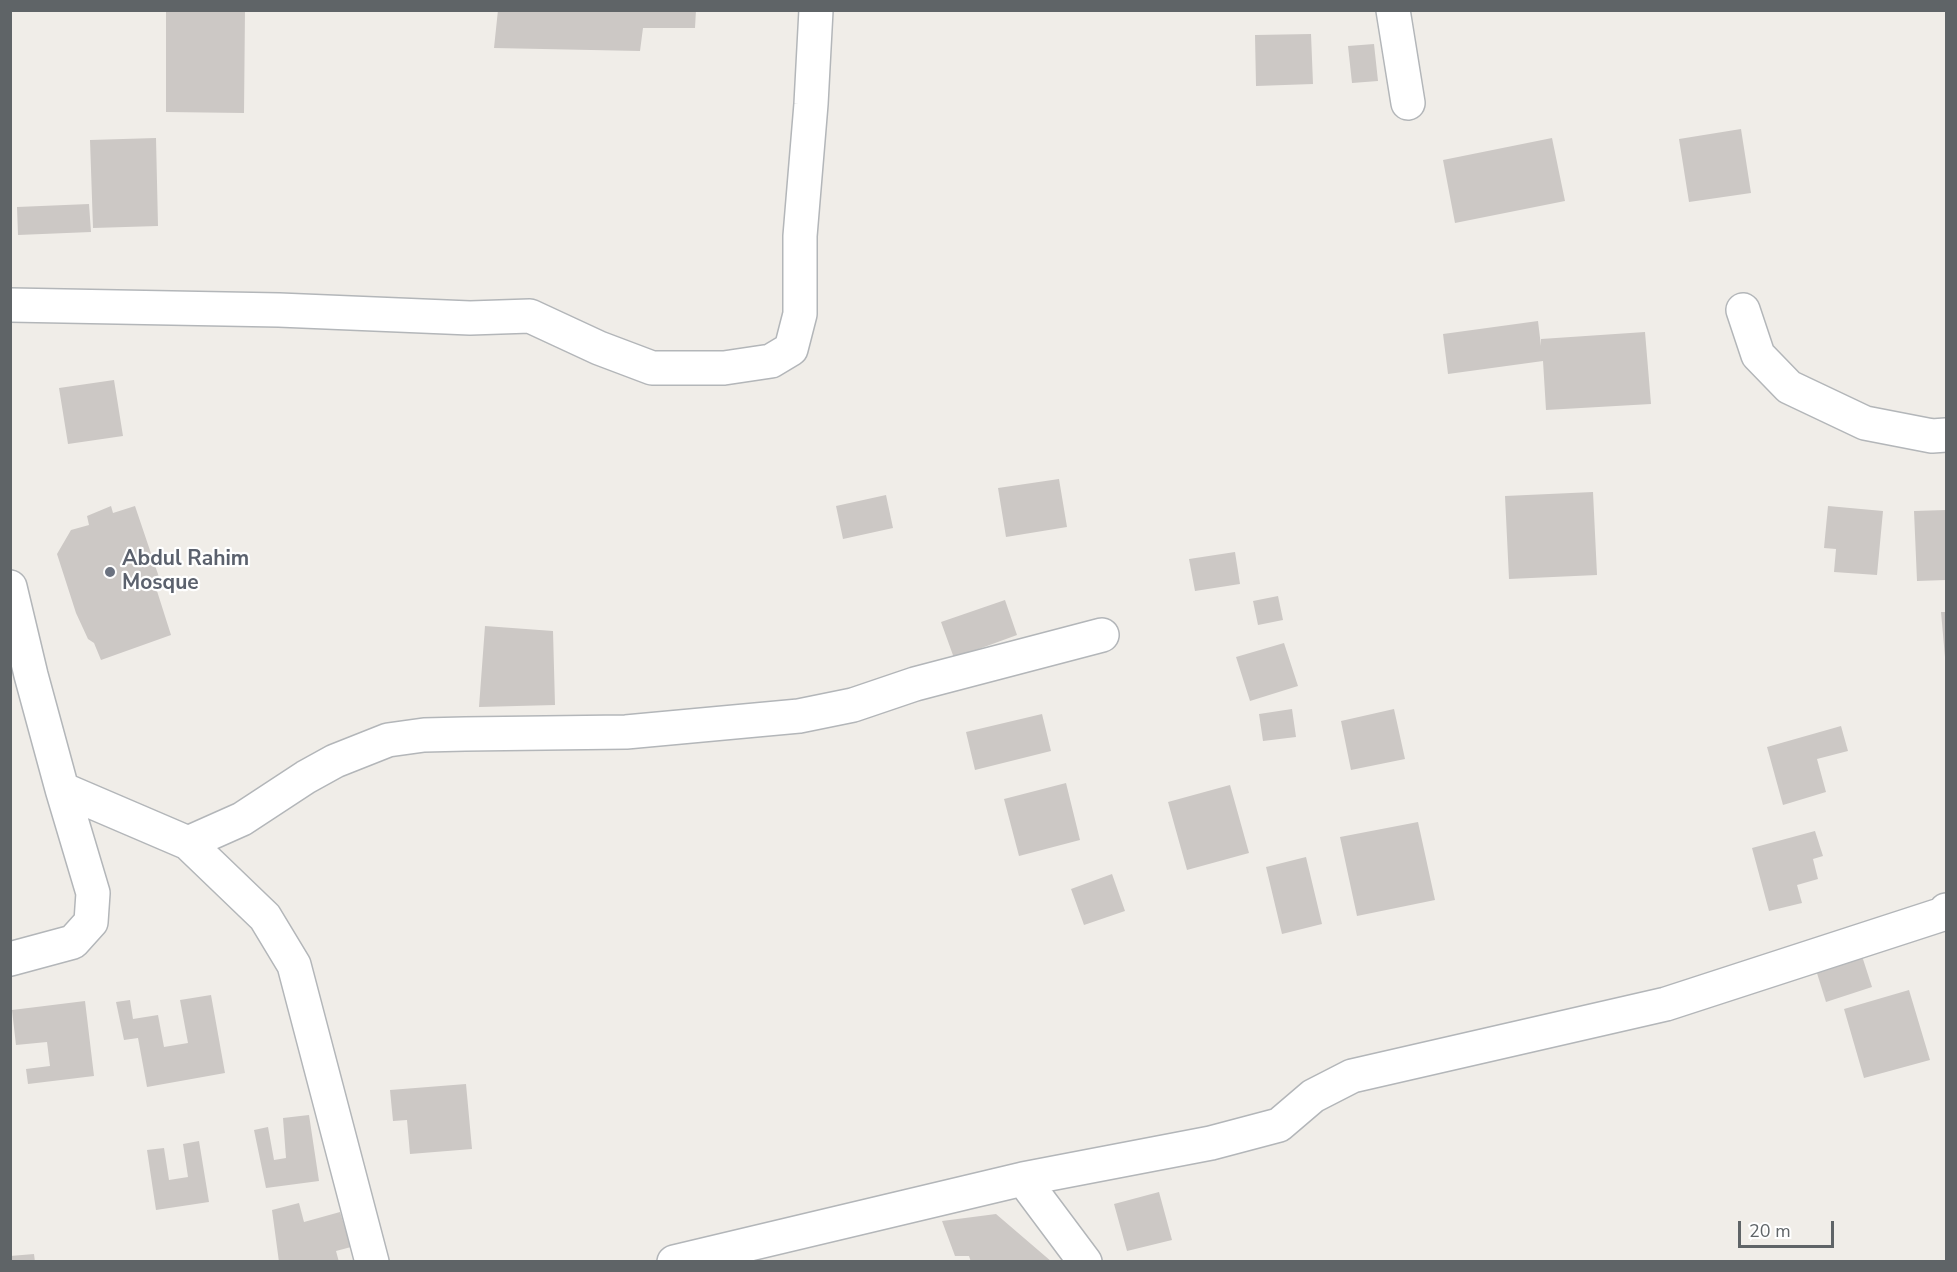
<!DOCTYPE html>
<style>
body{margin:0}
#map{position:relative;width:1957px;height:1272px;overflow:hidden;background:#f0ede8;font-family:"Nunito Sans",sans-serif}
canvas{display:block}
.frame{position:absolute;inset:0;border:12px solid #5f6467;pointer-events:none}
.scale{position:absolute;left:1738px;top:1221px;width:96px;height:27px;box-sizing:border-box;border:3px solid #5f6467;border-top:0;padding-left:8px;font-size:18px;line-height:21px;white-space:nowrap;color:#5f6467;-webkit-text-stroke:4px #fff;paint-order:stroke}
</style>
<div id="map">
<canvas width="1957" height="1272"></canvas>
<div class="frame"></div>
<div class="scale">20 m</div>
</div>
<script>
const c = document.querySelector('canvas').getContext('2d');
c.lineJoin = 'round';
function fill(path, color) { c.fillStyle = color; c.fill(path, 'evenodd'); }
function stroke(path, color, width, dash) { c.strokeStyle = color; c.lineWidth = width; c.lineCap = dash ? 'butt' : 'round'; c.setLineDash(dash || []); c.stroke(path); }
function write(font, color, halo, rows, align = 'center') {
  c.font = font + ' "Nunito Sans",sans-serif'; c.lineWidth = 4.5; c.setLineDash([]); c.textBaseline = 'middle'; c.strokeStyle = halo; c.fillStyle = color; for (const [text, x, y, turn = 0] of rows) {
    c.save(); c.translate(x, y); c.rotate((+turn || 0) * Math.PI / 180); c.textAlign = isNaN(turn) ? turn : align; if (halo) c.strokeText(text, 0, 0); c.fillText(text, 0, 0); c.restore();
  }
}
fill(new Path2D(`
 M166 10H245L244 113 166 112Z
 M498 10H696L695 28H643L640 51 494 48Z
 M1311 34 1313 84 1256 86 1255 35Z
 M1374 44 1378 81 1352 83 1348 46Z
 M1741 129 1751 193 1689 202 1679 139Z
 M156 138 158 226 93 228 90 140Z
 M1552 138 1565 201 1455 223 1443 160Z
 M89 204 91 232 18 235 17 207Z
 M1538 321 1541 346V339L1645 332 1651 404 1546 410 1543 361 1448 374 1443 334Z
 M114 380 123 436 68 444 59 388Z
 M1059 479 1067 527 1006 537 998 488Z
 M1593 492 1597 575 1509 579 1505 496Z
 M886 495 893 528 843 539 836 506Z
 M111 506 113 513 135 506 163 589 157 591 171 635 101 660 94 643 88 639 76 613 57 554 71 530 89 525 87 516Z
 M1828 506 1883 511 1877 575 1834 572 1836 549 1824 548Z
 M1946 510V580L1917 581 1914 511Z
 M1235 552 1240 584 1195 591 1189 559Z
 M1278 596 1283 620 1258 625 1253 601Z
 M1005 600 1017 635 954 658 941 622Z
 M1941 612H1946V657H1945Z
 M485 626 553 631 555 705 479 707Z
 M1284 643 1298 686 1250 701 1236 657Z
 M1292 709 1296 737 1263 741 1259 714Z
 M1394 709 1405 759 1351 770 1341 721Z
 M1042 714 1051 751 975 770 966 732Z
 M1841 726 1848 751 1817 759 1826 792 1783 805 1767 747Z
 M1066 783 1080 840 1019 856 1004 799Z
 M1230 785 1249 853 1187 870 1168 802Z
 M1418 822 1435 900 1357 916 1340 837Z
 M1815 831 1823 856 1813 859 1818 879 1797 885 1802 903 1769 911 1752 848Z
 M1306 857 1322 924 1282 934 1266 867Z
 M1112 874 1125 911 1084 925 1071 889Z
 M1862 956 1872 987 1826 1002 1816 970Z
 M1909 990 1930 1060 1864 1078 1844 1009Z
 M211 995 225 1073 147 1087 138 1038 124 1040 116 1002 130 1000 133 1019 158 1015 164 1047 188 1043 180 1000Z
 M85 1001 94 1076 28 1084 26 1069 50 1066 47 1042 16 1045 12 1010Z
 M466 1084 472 1149 410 1154 407 1120 393 1121 390 1090Z
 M309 1115 319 1181 266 1188 254 1130 268 1127 274 1160 286 1158 283 1118Z
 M199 1141 209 1202 156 1210 147 1150 164 1148 169 1180 188 1177 183 1144Z
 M1159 1192 1172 1240 1127 1251 1114 1204Z
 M299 1203 304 1222 340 1212 351 1247 336 1251 339 1262H279L272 1210Z
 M996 1214 1052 1262H971L969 1256H955L942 1221Z
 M34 1254 35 1262H10V1256Z`), '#ccc8c5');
const minor = new Path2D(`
 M1393 10 1408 103
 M10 305 279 310 470 318 530 316 599 348 652 368H724L771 361 791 349 800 314V236L811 104 816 10
 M1743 310 1758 355 1789 387 1865 423 1932 436 1946 435
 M10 587 31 675 62 789 93 893 91 922 73 942 10 959
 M62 789 188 843 265 917 294 965 372 1262
 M188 843 242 819 306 777 335 761 388 740 424 735 465 734 626 732 799 716 853 705 915 684 1102 635
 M1023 1179 1085 1262
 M674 1262 1023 1179 1211 1143 1279 1125 1313 1096 1352 1076 1666 1004 1943 914 1946 910`);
stroke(minor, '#b3b6b9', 36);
stroke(minor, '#fff', 33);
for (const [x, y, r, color] of [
 [110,572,6,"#6b7280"]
]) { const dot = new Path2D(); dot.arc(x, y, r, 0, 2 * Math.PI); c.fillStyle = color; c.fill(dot); stroke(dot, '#fff', 2); }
write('bold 21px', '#5b616d', '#fff', [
 ["Abdul Rahim",122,560],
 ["Mosque",122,584]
], 'left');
</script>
